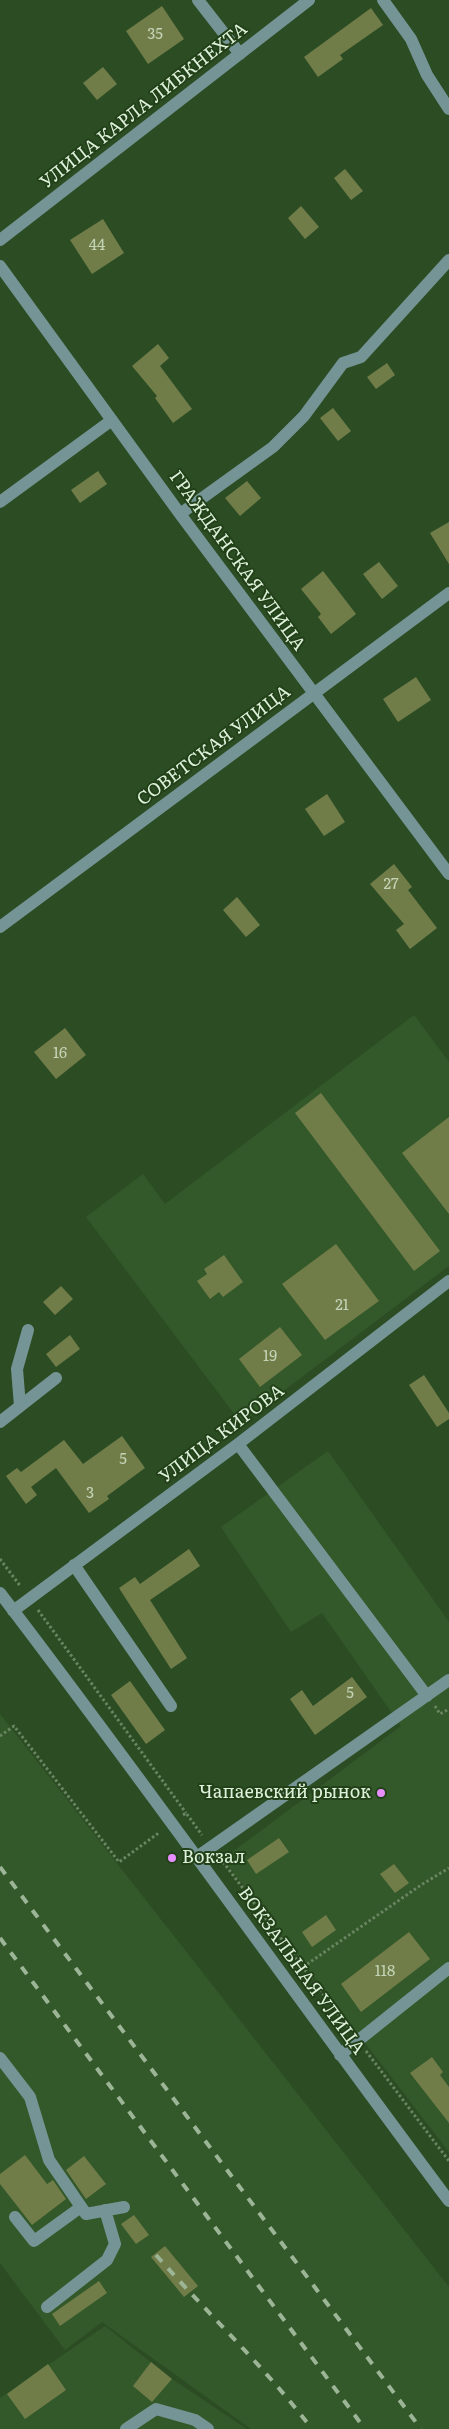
<!DOCTYPE html>
<meta charset="utf-8">
<style>
body{margin:0}
canvas{display:block;background:#2c4c24}
</style>
<canvas width="449" height="2429"></canvas>
<script>
const c = document.querySelector('canvas').getContext('2d');
c.lineJoin = 'round';
function fill(path, color) { c.fillStyle = color; c.fill(path, 'evenodd'); }
function stroke(path, color, width, dash) { c.strokeStyle = color; c.lineWidth = width; c.lineCap = dash ? 'butt' : 'round'; c.setLineDash(dash || []); c.stroke(path); }
function write(font, color, halo, rows, align = 'center') {
  c.font = font + ' Literata,serif'; c.lineWidth = 4; c.setLineDash([]); c.textBaseline = 'middle'; c.strokeStyle = halo; c.fillStyle = color; for (const [text, x, y, turn = 0] of rows) {
    c.save(); c.translate(x, y); c.rotate((+turn || 0) * Math.PI / 180); c.textAlign = isNaN(turn) ? turn : align; if (halo) c.strokeText(text, 0, 0); c.fillText(text, 0, 0); c.restore();
  }
}
fill(new Path2D(`
 M414 1015 449 1062V1266L241 1423 86 1217 143 1174 165 1204Z
 M328 1451 449 1622V2152L223 1859 401 1726 322 1613 291 1632 221 1527Z
 M0 1714 449 2287V2429H251L102 2322 65 2350 0 2263Z
 M105 2326 172 2379 247 2429H0V2398Z`), '#335829');
fill(new Path2D(`
 M162 6 184 39 148 64 126 31Z
 M371 8 383 25 340 55 343 59 318 77 304 57Z
 M103 67 117 84 97 100 83 83Z
 M345 169 363 191 351 200 334 178Z
 M301 206 319 227 305 239 288 218Z
 M103 219 124 253 92 274 70 240Z
 M158 344 169 358 160 366 192 409 173 423 155 398 157 396 132 366Z
 M387 363 395 375 376 389 367 377Z
 M333 408 351 431 338 441 320 418Z
 M98 471 107 484 80 503 71 490Z
 M247 481 261 498 240 516 225 498Z
 M449 522V564L430 533Z
 M379 562 398 586 382 599 363 574Z
 M323 571 356 614 331 634 318 617 321 614 301 589Z
 M416 677 431 700 398 722 383 699Z
 M327 794 345 822 324 836 305 809Z
 M394 864 412 887 408 890 437 928 410 949 396 930 404 924 370 884Z
 M237 897 260 925 246 937 223 910Z
 M65 1028 86 1055 56 1079 34 1052Z
 M321 1093 440 1251 414 1271 295 1113Z
 M449 1117V1214L402 1153Z
 M336 1244 379 1301 325 1340 282 1284Z
 M224 1255 243 1282 223 1297 219 1292 210 1299 197 1281 207 1274 204 1269Z
 M61 1286 73 1299 55 1315 43 1302Z
 M280 1327 302 1355 260 1387 239 1359Z
 M70 1335 80 1349 56 1367 46 1354Z
 M424 1375 449 1413V1419L437 1427 409 1385Z
 M122 1436 145 1468 107 1496 109 1499 89 1513 56 1468 31 1487 37 1495 26 1504 6 1476 17 1468 21 1472 64 1440 83 1464Z
 M189 1549 200 1566 150 1600 187 1658 171 1669 119 1588 135 1577 140 1584Z
 M352 1677 367 1697 315 1735 290 1699 302 1690 313 1706Z
 M130 1681 165 1730 146 1744 111 1695Z
 M279 1838 289 1852 256 1874 247 1860Z
 M394 1864 409 1883 395 1893 380 1874Z
 M326 1915 336 1930 312 1947 302 1932Z
 M409 1932 430 1959 361 2012 341 1984Z
 M432 2057 443 2072 440 2075 449 2087V2123L410 2073Z
 M25 2155 47 2184 53 2180 66 2199 32 2225 0 2184V2174Z
 M84 2156 106 2184 86 2199 66 2170Z
 M134 2215 149 2235 136 2244 121 2224Z
 M165 2246 198 2286 184 2297 151 2257Z
 M99 2281 107 2293 60 2326 52 2314Z
 M151 2362 172 2379 152 2402 133 2386Z
 M48 2364 66 2390 25 2419 7 2394Z`), '#717d49');
stroke(new Path2D(`
 M0 1559 21 1587
 M38 1610 186 1813
 M435 1706 440 1714 449 1709
 M0 1736 14 1726 119 1862 160 1832
 M183 1815 186 1813 202 1835
 M220 1858 349 2028
 M303 1967 421 1885 449 1868
 M366 2051 449 2161`), '#698562', 3, [2.5, 2.5]);
stroke(new Path2D(`
 M198 0 240 54
 M383 0 411 39 427 75 449 109
 M0 240 309 0
 M0 266 180 514 449 874
 M0 502 112 420
 M180 514 273 447 304 416 343 363 361 357 449 260
 M0 927 449 593
 M20 1406 17 1369 28 1330
 M0 1422 56 1378
 M238 1444 427 1696
 M74 1565 171 1706
 M0 1593C153 1793 298 1999 449 2201
 M13 1611 238 1444 449 1281
 M197 1857 449 1680
 M340 2055 449 1968
 M0 2058 30 2097 49 2160 86 2214 124 2207
 M15 2217 34 2241 81 2207
 M47 2307 107 2260 115 2244 105 2210
 M126 2429 156 2409 195 2420 208 2429`), '#759495', 12);
stroke(new Path2D(`
 M0 1867 421 2429
 M0 1938 365 2429
 M156 2255C208 2314 265 2367 312 2429`), '#9db597', 4, [9, 9]);
for (const [x, y, r, color] of [
 [381,1793,5,"#e88eff"],
 [172,1858,5,"#e88eff"]
]) { const dot = new Path2D(); dot.arc(x, y, r, 0, 2 * Math.PI); c.fillStyle = color; c.fill(dot); stroke(dot, '#224119', 2); }
write('15px', '#c3d4b6', null, [
 ["35",155,35],
 ["44",97,246],
 ["27",391,885],
 ["16",60,1054],
 ["21",342,1306],
 ["19",270,1357],
 ["5",123,1460],
 ["3",90,1494],
 ["5",350,1694],
 ["118",385,1972]
]);
write('18px', '#def1da', '#224119', [
 ["УЛИЦА КАРЛА ЛИБКНЕХТА",144,106,-38],
 ["ГРАЖДАНСКАЯ УЛИЦА",237,561,54],
 ["СОВЕТСКАЯ УЛИЦА",214,746,-37],
 ["УЛИЦА КИРОВА",222,1434,-37],
 ["ВОКЗАЛЬНАЯ УЛИЦА",301,1971,54]
]);
write('18px', '#def1da', '#224119', [
 ["Чапаевский рынок",371,1793],
 ["Вокзал",182,1858,"left"]
], 'right');
</script>
